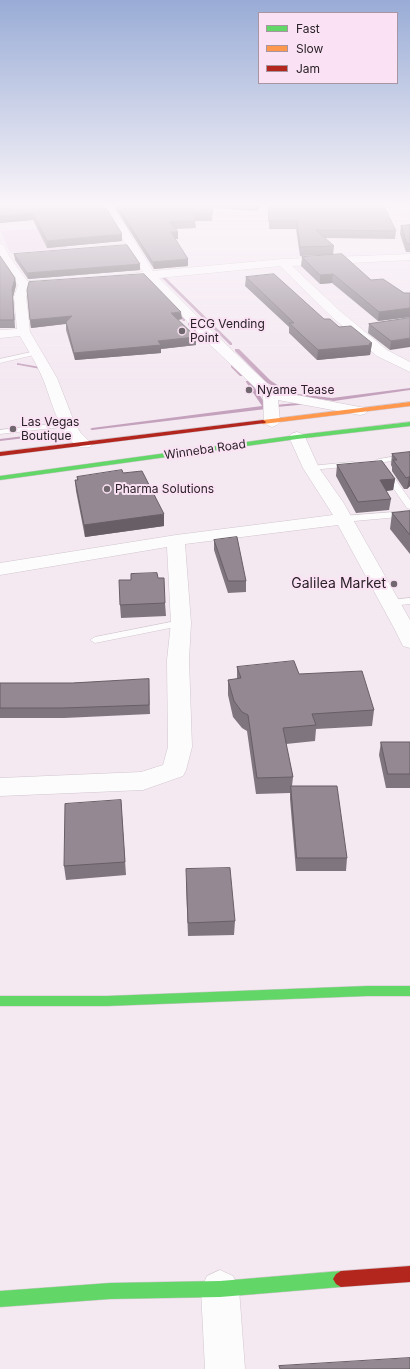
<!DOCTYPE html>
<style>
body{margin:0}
#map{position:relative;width:410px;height:1369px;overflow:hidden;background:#f4e8f1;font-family:Inter,sans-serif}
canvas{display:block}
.legend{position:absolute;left:258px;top:12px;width:140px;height:72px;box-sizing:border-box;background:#fae2f4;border:1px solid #a795a2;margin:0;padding:5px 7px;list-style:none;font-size:12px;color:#2a2228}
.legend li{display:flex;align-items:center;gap:8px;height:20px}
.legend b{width:20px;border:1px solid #a795a2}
</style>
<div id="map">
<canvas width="410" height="1369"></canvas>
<ul class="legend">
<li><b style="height:5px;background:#63d668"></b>Fast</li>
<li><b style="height:5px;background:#ff974d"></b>Slow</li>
<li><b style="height:5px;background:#b3261e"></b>Jam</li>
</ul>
</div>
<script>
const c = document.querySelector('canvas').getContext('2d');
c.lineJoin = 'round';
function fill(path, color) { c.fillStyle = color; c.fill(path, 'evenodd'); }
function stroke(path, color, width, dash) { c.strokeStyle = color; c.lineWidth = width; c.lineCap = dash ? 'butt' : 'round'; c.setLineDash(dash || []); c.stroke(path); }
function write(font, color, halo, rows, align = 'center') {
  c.font = font + ' Inter,sans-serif'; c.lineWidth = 4; c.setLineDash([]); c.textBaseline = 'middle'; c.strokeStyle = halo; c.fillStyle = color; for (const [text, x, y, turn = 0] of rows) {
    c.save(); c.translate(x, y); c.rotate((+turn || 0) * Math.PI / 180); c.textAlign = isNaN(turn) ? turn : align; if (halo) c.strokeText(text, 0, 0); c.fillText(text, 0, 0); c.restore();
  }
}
fill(new Path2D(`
 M109 223 63 241 68 248 10 253 1 231Z`), '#ecd3e6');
fill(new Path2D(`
 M161 275H163L232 343V345H230L161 277Z
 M175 310H177L185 319V321H183L175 312Z
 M188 323H190L209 341V343H207L188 325Z
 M235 349H239L270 380 289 393 332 398 410 388V390L334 401 288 395 266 382 235 351Z
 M17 363 46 368 48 369 46 370 19 365H17Z
 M231 365H235L244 374V376H240L231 367Z
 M246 381H250L267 406H270V408L266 409 92 430 90 429 92 428 262 406 246 382Z
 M307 402H309V404L276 407 274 406 276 405Z
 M57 432H59V434L0 441V439Z`), '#c4a1bc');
const lane = new Path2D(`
 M36 351 38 352V354L0 363V359Z
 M68 422H71V426L0 434V430Z
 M410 454V458L379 463 375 461 379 459Z
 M351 462H354V466L311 470 307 468 311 466Z
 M383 470H389L410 500V509L407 508 382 472Z
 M407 511 410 512V516L343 522 339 519 343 516Z
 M410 598V604L391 606 386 603 391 600Z
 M181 620 186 623 185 625 95 643 90 640 95 637Z`);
const street = new Path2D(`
 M101 203H111L153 271 282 259 410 254V260L292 266 340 311 387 350 410 362V372L377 356 332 317 280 266 159 278 214 333 275 391 360 407 365 408 367 411 365 414 360 415 278 400 280 422 277 425 272 427 267 425 264 422 263 395 204 339 147 279 117 281 113 280 111 278 113 276 143 272Z
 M263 207H299L304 210 299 213 260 212 258 210 260 208Z
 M355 207H410V213L352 212 350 210 352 208Z
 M0 244 4 245 9 256 27 281 58 279 62 280 64 282 62 284 58 285 29 288 26 297 30 332 57 378 73 419 80 432 92 444 90 447C63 454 51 397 43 379 37 364 28 350 20 336L0 338V330L17 329 14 297 18 285 0 258Z
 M297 432 303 434 305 437 319 468 343 502 410 620V648L403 646 394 628 338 525 185 544 191 623 189 660 192 747 186 770 183 776 143 790 0 796V778L141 772 163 765 168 747 167 660 171 623 167 547 0 575V563L176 535 333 515 303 468 289 437 291 434Z
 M220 1270 233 1276 239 1289 245 1369H205L201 1289 207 1276Z`);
const fast = new Path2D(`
 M410 422V426L297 439 0 480V476L297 435Z
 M367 986H410V996H367L107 1006H0V996H107Z
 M341 1271 346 1274 349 1279 346 1284 341 1287 220 1297 110 1299 0 1307V1291L110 1283 220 1281Z`);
const slow = new Path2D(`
 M410 402V406L263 424 260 422 263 420Z`);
const jam = new Path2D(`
 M263 420 266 422 265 423 0 456V452Z
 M410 1266V1282L341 1287 336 1284 333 1279 336 1274 341 1271Z`);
stroke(lane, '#d0c6cd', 1);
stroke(street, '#d0c6cd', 1);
stroke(fast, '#d0c6cd', 1);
stroke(slow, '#d0c6cd', 1);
stroke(jam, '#d0c6cd', 1);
fill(lane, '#fdfcfd');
fill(street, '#fdfcfd');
fill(fast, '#63d668');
fill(slow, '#ff974d');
fill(jam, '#b3261e');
fill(new Path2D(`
 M0 203 122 241 47 248 33 220 0 223Z
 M112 203H379V206H263L259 207 257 211 213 208 212 221H195L196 228 176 229 178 232V239H175L188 259V266L154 269Z
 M269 206 396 231 395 239 325 238 334 246 333 255 300 256 296 229H269Z
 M410 225V252H406L400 234 401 226Z
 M14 254 140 264V270L28 279 15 260Z
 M0 256 15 278 16 285 13 297 15 328H0Z
 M302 257 371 280 404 293H410V317L378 321 332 283 320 284 301 266Z
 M246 277 324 319 372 343 370 355 317 360 289 333V327L245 286Z
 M27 290 182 319 178 320 196 337V345L161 349V353L75 360 66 330V324L31 328Z
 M410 318 390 350 368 333 369 324Z
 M410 452V486L407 489H404L392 471V467L391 465 392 454Z
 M337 465 395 479 393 490 386 491 391 499 389 510 356 513 336 476Z
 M123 473 164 526 85 537 76 491 75 480H77V477Z
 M410 511V554L390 529 392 513Z
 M214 540 246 581V592L228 593 214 550Z
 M158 578 165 603 166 616 121 618 120 605Z
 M237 667 299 674 374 710 372 726 316 729 315 741 286 744 293 777 292 786 347 858 346 871H296L290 799V793L256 794 247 731 242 728 233 717 228 695V680L237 679Z
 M149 679 150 714 64 718H0V683H72Z
 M381 742H410V788H386L379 755Z
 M121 800 126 875 66 880 64 866Z
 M186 883 235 921 234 935 188 936Z`), '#7f757e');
fill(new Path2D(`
 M258 203H263V206L259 207 257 211V205Z
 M33 213V220L0 223V216Z
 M171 232H178V239H171Z
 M122 234V241L47 248V241Z
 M188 259V266L154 269 153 262Z
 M140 264V270L28 279 27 273Z
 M333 274 332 283 320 284V275Z
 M15 278 16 285 13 297 15 328 12 289Z
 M410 308V317L378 321 379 312Z
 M181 312 182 319 171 321V313Z
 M72 316V323L31 328 30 320Z
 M196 337V345L161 349V353L75 360 74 353 158 341Z
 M410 338V347L390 350 391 341Z
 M372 343 370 355 317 360 318 350Z
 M410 476V486L407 489 409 477Z
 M395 479 393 490 378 492 380 480Z
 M164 514V526L85 537 84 525Z`), '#685f66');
const building = new Path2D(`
 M0 203H103L122 234 47 241 33 213 0 216Z
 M116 203H213L212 214H194L196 221 170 222 178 232H171L188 259 153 262Z
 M233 203H258L257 205Z
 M269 206H384L396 231 316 230 334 246 300 247 297 221H269Z
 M410 225V244H407L401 226Z
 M127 245 140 264 27 273 14 254Z
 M342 254 371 280 383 279 404 293H410V308L379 312 333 274 320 275 302 257Z
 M0 256 15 278 12 289 14 320H0Z
 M144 274 181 312 171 313 196 337 158 341 161 345 74 353 66 322 72 316 30 320 27 290 29 282Z
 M274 274 324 319H330L339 327 351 326 372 343 369 344 371 345 318 350 289 323H294L246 277Z
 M410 318V338L391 341 369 324Z
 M410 452V476L409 477 406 478 393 460H397L392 454Z
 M382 461 395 479 380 480 391 499 358 502 337 465Z
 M122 470 123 473 142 471 164 514 84 525 75 480H78L77 477Z
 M410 511V535L392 513Z
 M237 537 246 581H228L214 540Z
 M157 573 158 578H164L165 603 120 605 119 580H131V574Z
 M294 661 299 674 362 671 374 710 312 714 316 725 283 728 293 777 257 778 248 715 242 712 234 701 228 680 241 678 237 667Z
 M149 679V705L63 708H0V683H72Z
 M381 742H410V774H388Z
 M291 786H337L347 858H297Z
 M121 800 125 862 64 866 65 804Z
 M230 868 235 921 188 923 186 869Z
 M410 1358V1369H280L279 1366Z`);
fill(building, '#948892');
stroke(building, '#685f66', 1);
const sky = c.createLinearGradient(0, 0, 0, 394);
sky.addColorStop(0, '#99acd6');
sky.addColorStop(0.52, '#faf5f9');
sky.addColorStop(1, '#faf5f900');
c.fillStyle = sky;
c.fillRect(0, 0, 410, 394);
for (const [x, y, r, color] of [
 [182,331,4,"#71676e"],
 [249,390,4,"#71676e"],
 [13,429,4,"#71676e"],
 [107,489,4,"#71676e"],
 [394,584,4,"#71676e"]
]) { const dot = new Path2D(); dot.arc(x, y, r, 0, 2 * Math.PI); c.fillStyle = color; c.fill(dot); stroke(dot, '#fae2f4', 1.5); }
write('12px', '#2a2228', '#fae2f4', [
 ["ECG Vending",190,324],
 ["Point",190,338],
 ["Nyame Tease",257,390],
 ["Las Vegas",21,422],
 ["Boutique",21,436],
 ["Pharma Solutions",115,489]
], 'left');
write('12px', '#2a2228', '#fae2f4', [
 ["Winneba Road",205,450,-8]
]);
write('14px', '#2a2228', '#fae2f4', [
 ["Galilea Market",386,584]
], 'right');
</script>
